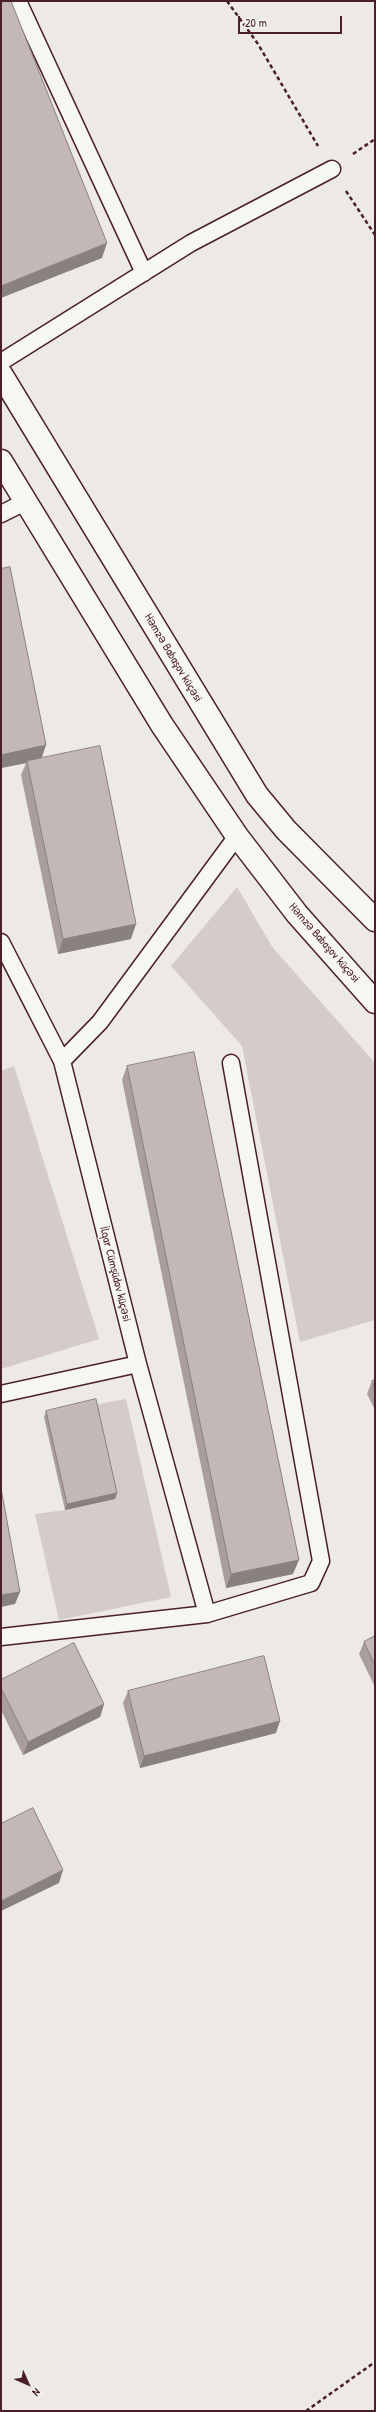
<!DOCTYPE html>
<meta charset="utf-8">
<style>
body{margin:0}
#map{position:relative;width:376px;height:2412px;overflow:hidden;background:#ece9e6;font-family:"Patrick Hand",sans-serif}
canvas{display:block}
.frame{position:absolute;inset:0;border:2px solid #4a1f2b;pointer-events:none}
.north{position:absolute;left:8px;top:2364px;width:40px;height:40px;-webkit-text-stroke:3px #f6f6f2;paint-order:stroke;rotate:135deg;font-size:11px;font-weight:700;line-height:16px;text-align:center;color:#4a1f2b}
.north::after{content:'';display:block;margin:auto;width:14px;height:18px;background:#4a1f2b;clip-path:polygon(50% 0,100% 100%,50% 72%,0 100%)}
.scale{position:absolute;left:238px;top:16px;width:104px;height:18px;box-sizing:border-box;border:2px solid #4a1f2b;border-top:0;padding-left:5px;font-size:12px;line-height:14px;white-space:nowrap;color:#4a1f2b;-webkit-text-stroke:3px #f6f6f2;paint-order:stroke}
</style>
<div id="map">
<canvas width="376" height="2412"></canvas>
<div class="frame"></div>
<div class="north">N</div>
<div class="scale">20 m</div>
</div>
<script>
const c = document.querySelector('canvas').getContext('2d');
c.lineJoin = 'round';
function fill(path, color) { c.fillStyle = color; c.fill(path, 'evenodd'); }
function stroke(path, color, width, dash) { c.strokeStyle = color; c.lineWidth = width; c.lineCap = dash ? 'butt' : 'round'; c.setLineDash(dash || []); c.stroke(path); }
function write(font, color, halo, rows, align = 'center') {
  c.font = font + ' "Patrick Hand",sans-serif'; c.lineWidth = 3; c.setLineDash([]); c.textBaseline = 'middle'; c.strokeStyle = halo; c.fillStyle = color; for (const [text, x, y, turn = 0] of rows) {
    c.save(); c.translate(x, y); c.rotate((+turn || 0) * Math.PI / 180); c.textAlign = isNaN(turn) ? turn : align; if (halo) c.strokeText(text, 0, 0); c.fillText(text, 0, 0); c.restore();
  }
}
fill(new Path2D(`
 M237 887 273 948 375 1063V1320L300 1342 242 1046 171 966Z
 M14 1066 99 1339 1 1369V1071Z
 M126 1399 171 1597 59 1620 35 1514 65 1510 115 1499 94 1405Z`), '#d4cbca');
const service = new Path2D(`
 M18 1 144 273
 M1 362 191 243 332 169
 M1 514 25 502
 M1 942 62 1061 138 1364 207 1614
 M62 1061 100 1022 237 836
 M1 1394 138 1364
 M1 1637 207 1614 311 1583 321 1561 231 1063`);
const tertiary = new Path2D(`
 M1 374 257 795 286 830 375 920
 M1 461 162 725 237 836 297 914 375 1002`);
stroke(service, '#4a1f2b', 19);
stroke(tertiary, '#4a1f2b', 25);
stroke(new Path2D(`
 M227 1 258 44 318 146
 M353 154 375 139
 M346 191 375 235
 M306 2411 375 2362`), '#4a1f2b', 2.5, [4, 3]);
stroke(service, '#f6f6f2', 16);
stroke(tertiary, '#f6f6f2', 22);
fill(new Path2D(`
 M1 569 42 758 131 939 58 954 21 775 26 763 1 768Z
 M127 1066 293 1574 226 1588 122 1080Z
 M375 1380V1410L367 1394 372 1381Z
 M46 1411 117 1493 115 1499 65 1510 44 1417Z
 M375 1636V1687L359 1654 364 1642Z
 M1 1680 104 1704 100 1717 23 1755 1 1710Z
 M128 1691 276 1733 140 1768 123 1703Z`), '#a99d9d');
fill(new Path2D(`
 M107 243 102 258 1 298V286Z
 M46 745 41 760 27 761 26 763 1 768V755Z
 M136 924 131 939 58 954 63 939Z
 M117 1493 115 1499 65 1510 67 1504Z
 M299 1560 293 1574 226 1588 231 1574Z
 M20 1592 15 1604 1 1607V1595Z
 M104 1704 100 1717 23 1755 28 1742Z
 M280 1721 276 1733 140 1768 144 1756Z
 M63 1870 59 1883 1 1911V1901Z`), '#898080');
const building = new Path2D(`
 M1 1H11L107 243 1 286Z
 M10 567 46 745 1 755V569Z
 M100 746 136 924 63 939 27 761Z
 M194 1052 299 1560 231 1574 127 1066Z
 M375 1380V1388L372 1381Z
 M96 1399 117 1493 67 1504 46 1411Z
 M1 1488 20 1592 1 1595Z
 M375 1636V1665L364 1642Z
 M74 1643 104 1704 28 1742 1 1688V1680Z
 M264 1656 280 1721 144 1756 128 1691Z
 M33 1808 63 1870 1 1901V1824Z`);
fill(building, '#c4b7b7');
stroke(building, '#898080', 1);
write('12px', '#4a1f2b', '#f6f6f2', [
 ["Həmzə Babaşov küçəsi",173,658,59],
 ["Həmzə Babaşov küçəsi",324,943,49],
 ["İlqar Cümşüdov küçəsi",115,1274,76]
]);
</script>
